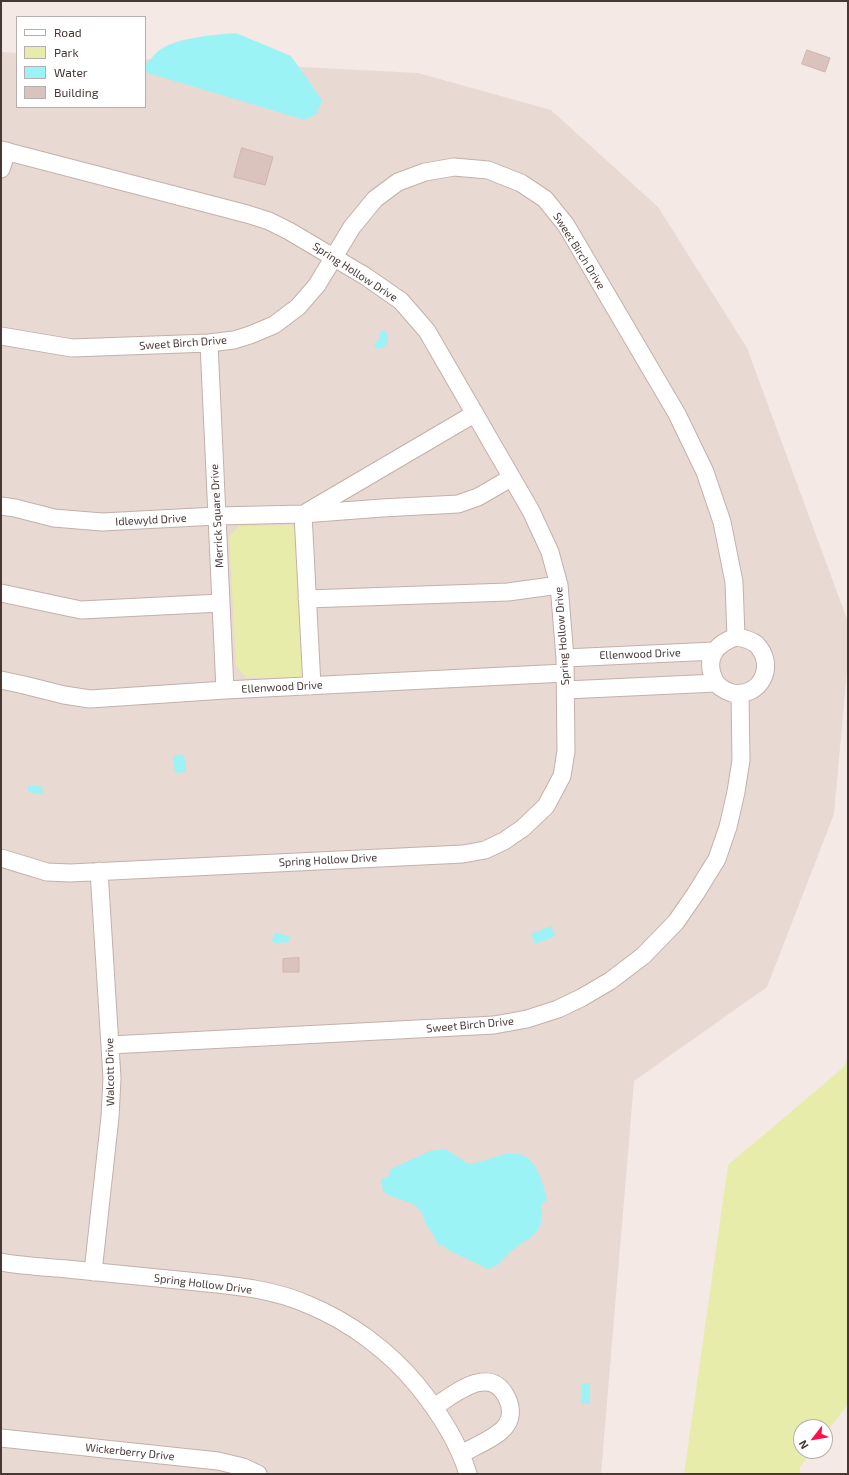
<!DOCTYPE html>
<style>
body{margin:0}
#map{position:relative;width:849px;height:1475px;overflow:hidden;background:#f4e9e5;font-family:"Exo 2",sans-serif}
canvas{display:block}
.frame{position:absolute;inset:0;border:2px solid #473834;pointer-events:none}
.legend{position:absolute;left:16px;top:16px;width:130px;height:92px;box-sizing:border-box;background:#fff;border:1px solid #b5afae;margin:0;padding:5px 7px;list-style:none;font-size:12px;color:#473834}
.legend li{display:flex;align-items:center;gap:8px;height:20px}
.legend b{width:20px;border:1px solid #b5afae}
.north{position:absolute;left:793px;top:1419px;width:40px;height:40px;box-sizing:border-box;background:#fff;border:1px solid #b5afae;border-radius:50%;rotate:239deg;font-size:11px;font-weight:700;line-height:16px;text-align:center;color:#473834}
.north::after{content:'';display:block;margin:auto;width:14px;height:18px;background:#ff1048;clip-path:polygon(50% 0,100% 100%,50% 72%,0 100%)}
</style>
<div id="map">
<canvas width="849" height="1475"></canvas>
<div class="frame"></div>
<ul class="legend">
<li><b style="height:5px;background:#fff"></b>Road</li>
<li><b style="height:11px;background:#e7ecaa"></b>Park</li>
<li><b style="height:11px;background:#9bf3f6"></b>Water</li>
<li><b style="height:11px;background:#d9c3bc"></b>Building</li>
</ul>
<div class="north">N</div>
</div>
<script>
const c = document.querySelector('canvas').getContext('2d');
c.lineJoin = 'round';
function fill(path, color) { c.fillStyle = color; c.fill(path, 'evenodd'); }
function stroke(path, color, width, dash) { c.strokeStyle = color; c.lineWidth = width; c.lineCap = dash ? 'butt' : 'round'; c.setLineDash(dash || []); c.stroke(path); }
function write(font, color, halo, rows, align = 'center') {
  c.font = font + ' "Exo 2",sans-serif'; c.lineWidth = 3; c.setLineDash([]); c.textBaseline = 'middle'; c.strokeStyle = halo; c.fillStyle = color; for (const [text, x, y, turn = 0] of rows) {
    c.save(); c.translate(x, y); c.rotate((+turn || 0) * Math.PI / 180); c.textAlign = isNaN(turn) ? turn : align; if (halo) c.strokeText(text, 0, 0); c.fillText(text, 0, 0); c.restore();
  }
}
fill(new Path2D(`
 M1 52 17 53V107H145V59L418 73 551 110 658 207 747 348 848 622V659L834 814 767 987 634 1081 601 1474H1Z`), '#e8d9d2');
fill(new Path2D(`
 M291 525 299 534 308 666 300 678H246L236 666 229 536 239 526Z
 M848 1058V1404L825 1434V1427H801V1451H812L800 1467V1474H684L728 1165 844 1067Z`), '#e7ecaa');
fill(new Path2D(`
 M236 33 291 56 322 100 317 113 305 120 148 73 145 70V66C149 61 153 56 157 52 175 37 214 35 236 33Z
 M384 330 388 335V342L383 348 376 349 374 344 379 339 380 332Z
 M184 755 186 772 175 773 173 756Z
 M29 785 42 787 43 793 39 794 29 792 27 787Z
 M551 926 555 936 535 944 531 934Z
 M275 933 285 935 290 937 289 941 287 943 283 942 277 944 272 941V939Z
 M446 1149 468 1164C479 1163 487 1159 498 1156 533 1145 540 1172 547 1200L541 1204C541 1212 543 1221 539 1228 533 1238 523 1241 515 1248 506 1255 500 1266 488 1269L448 1250 444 1246 439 1245C435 1238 431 1232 427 1226 423 1219 422 1209 414 1205 405 1199 391 1199 383 1191L381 1179 389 1176V1170L430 1151Z
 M581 1383H590V1404H581Z`), '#9bf3f6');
const building = new Path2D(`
 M807 50 830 58 825 72 802 64Z
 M242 148 273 157 265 185 234 177Z
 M299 958V972H283V959Z`);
fill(building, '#d9c3bc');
stroke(building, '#d2b4ac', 1);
const minor = new Path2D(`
 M1 150 247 214 269 221 289 231 365 276 401 301 427 331 531 511 550 552 559 585 565 658 566 751 562 776 546 806 523 828 504 841 485 850 463 854 70 873 47 872 1 858
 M1 169 7 151
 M1 336 72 348 209 343 234 340 250 335 274 325 298 307 317 285 352 227 375 199 398 182 425 172 454 167 488 170 521 183 545 199 566 225 677 414 705 472 722 522 734 582 736 637
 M209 343 225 690
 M1 506 15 508 54 518 102 522 217 516 303 514 382 508 458 504 478 497 511 478
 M307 512 474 414
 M303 514 312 686
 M1 593 81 610 221 603
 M307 599 508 592 559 585
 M736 637C742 638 751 640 756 644 777 665 761 698 732 693 726 691 718 687 715 681 704 659 715 644 736 637Z
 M565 658 715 651
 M1 680 24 685 64 695 90 699 225 690 565 673
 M566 690 716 683
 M110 1045 494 1025 527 1019 558 1009 581 998 610 981 643 956 676 922 696 893 717 859 728 827 736 792 741 760 740 694
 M1 1262C23 1266 45 1267 67 1269 107 1273 147 1277 188 1281 228 1285 271 1288 309 1305 350 1322 389 1351 417 1385 439 1412 458 1441 468 1474
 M93 1272 110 1117 112 1078 99 871
 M434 1407C455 1394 490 1363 507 1398 511 1406 512 1416 507 1424 501 1436 473 1447 461 1454
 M1 1438 218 1461 243 1467 258 1474`);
stroke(minor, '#c3b1a9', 19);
stroke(minor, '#fff', 17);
write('11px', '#473834', '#fff', [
 ["Sweet Birch Drive",579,251,58],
 ["Spring Hollow Drive",355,272,33],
 ["Sweet Birch Drive",183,343,-4],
 ["Merrick Square Drive",217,516,-93],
 ["Idlewyld Drive",151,520,-3],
 ["Spring Hollow Drive",562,636,-94],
 ["Ellenwood Drive",640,654,-2],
 ["Ellenwood Drive",282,687,-3],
 ["Spring Hollow Drive",328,860,-3],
 ["Sweet Birch Drive",470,1025,-5],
 ["Walcott Drive",110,1072,-91],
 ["Spring Hollow Drive",203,1284,7],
 ["Wickerberry Drive",130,1452,6]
]);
</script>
